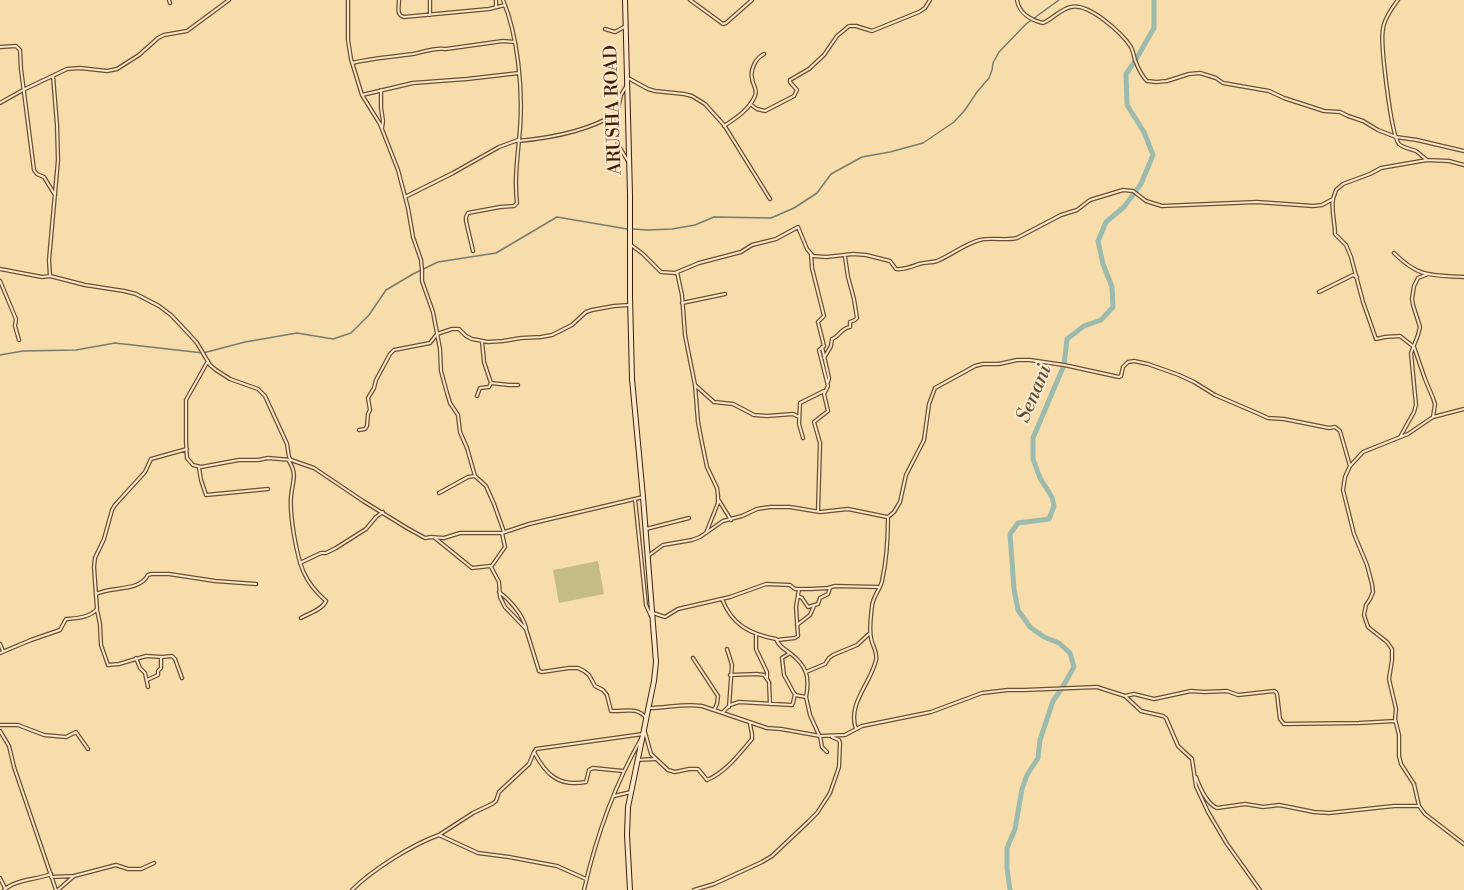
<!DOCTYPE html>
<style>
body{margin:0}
canvas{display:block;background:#f7dcac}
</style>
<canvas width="1464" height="890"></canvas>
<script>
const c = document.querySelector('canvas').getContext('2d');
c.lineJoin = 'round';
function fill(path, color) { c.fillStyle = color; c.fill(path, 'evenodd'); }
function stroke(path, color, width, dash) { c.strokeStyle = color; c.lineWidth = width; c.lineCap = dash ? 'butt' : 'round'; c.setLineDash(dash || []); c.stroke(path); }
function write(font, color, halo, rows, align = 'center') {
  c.font = font + ' "Libre Bodoni",serif'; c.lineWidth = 4.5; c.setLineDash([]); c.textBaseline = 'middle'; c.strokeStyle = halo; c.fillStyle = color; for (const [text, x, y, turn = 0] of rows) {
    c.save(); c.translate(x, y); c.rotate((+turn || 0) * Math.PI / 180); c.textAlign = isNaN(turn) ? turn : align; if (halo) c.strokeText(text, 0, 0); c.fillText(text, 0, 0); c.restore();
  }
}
fill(new Path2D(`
 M598 561 604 594 559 603 553 570Z`), '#c5be84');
stroke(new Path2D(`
 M632 229 648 230 672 229 695 225 714 217 771 218 794 208 817 193 831 174 862 157 890 152 923 143 954 122 965 110 977 92 989 78 992 70 993 63 999 52 1026 24 1059 0
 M0 355 23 351 76 350 115 343 203 353 245 342 297 333 333 339 351 333 369 315 386 290 413 274 438 262 496 253 557 217 627 229`), '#777c6c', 1.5);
stroke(new Path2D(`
 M1010 890 1007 868V848L1015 829 1022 789 1027 775 1038 758 1040 740 1053 701 1062 688 1074 667 1070 653 1059 643 1044 637 1030 627 1018 610 1014 589 1010 534 1018 523 1049 519 1054 506 1052 497 1040 478 1033 459V438L1064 365 1067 339 1084 326 1101 320 1113 307 1112 287 1103 264 1098 241 1106 222 1124 207 1141 184 1153 155 1144 132 1127 105 1126 74 1135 61 1154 28V0`), '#9dbbad', 5);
const minor = new Path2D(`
 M169 0 170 3
 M348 0V40L351 59 362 95 380 124 398 170 408 208 413 237 421 260 422 270V281L433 312 440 349 441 371 447 393 450 403 458 415 460 432 467 448 475 476 486 486 494 504 504 532
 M399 0C399 7 396 15 404 17L489 9 505 5
 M496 0V7
 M690 0 723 24 726 23 752 0
 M1017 0C1019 13 1031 20 1043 23 1053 19 1060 9 1071 7 1089 3 1122 33 1131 47 1133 51 1134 56 1135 60 1138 68 1141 75 1147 81L1156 82 1167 81 1189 74 1200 73 1216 78 1223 83 1269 91 1284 98 1324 111 1340 112 1348 116 1363 121 1378 130 1396 137 1417 140 1464 151
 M1398 0C1392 8 1384 19 1383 29 1380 42 1391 135 1399 144 1403 148 1411 149 1416 151 1420 154 1423 157 1427 160
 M430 15V0
 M605 29 615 32 626 26
 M0 47 16 46 20 50 21 69 34 170 37 174 44 177 55 195
 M352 63C372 58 392 57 413 54 424 52 434 47 446 49L503 41 515 42
 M628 78 648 89 655 91 684 94 692 96 705 104 724 125 770 199
 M627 85 621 95 617 113 616 136 618 145 628 161
 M381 90V108L383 121 382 128
 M362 95 413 83 467 79 519 73
 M0 103 23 90 67 69 80 68 107 71 117 69 139 55 158 38 164 35 187 31 229 0
 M750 104 757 109 765 111 794 96 797 90 790 82V80L809 69 824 55 837 36 849 26H856L872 31 919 12 925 8 930 0
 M724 126C736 118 749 110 755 96 758 88 752 85 752 78 750 69 756 58 764 54
 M518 141C551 138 589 131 617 113
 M405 197 453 173 499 147 518 140
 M1333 199C1331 211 1335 222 1335 234L1346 245 1351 257 1363 302 1376 339 1385 337 1400 336 1414 347 1425 379 1433 398 1435 404 1433 417
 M631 245 643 254 661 272 675 273 699 263 741 252 752 245 776 239 798 227 807 249 813 256 826 257 853 254 866 255 890 261 896 269C904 270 911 267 919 264 925 262 931 263 937 261 952 255 964 244 980 240 992 237 1005 241 1017 238L1061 215 1077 210 1090 200 1123 190 1133 191 1146 201 1162 206 1257 202 1313 206 1322 205 1333 199 1336 190 1343 184 1370 174 1381 168 1427 160 1449 161 1464 165
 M473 251 466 221V217L468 213 500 207 514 206 517 203C514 179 518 154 520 129 523 90 518 36 503 0
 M1394 253C1419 278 1431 275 1464 277
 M811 254 812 268 824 316 818 322 824 346 819 350 828 386 824 394 828 411 814 422 820 443 818 511
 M0 269 42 277 50 276 85 285 124 291 136 294 159 306 171 315 188 333 197 343 210 365 216 370 230 379 258 389 265 396 287 444 289 457 291 460 314 468 363 501 407 528 425 538 431 537 444 538 460 533H502L529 524 643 497
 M677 272 682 295 685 335 695 385 698 422 701 438 707 467 717 488 718 495V503L706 533
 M50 276 49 260 58 160 57 125 53 76
 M0 281 16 319 15 326 19 340
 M1319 292 1353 275 1357 277
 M682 303 725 294
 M822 347 829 378 828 382
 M824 358 831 346 832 339C839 337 841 328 850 327V322L855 320 857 318 854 299 848 277 845 257
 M208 361 186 400V442L187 458 193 465 201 467 239 460H258L268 458 291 460
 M491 383 509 385H518
 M695 385 714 402 733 404 754 415 767 416 793 414 799 417
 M477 396 480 388 489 387 491 383 484 362 482 341
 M359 430 365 429 367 426 368 414 370 410 368 398 374 388 376 380 390 354 394 350 430 343 437 334 452 329H459L466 336 472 339 488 342 503 341 521 338 541 337 552 335 572 325 586 312 592 310 614 306 629 305
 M1400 437 1414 412 1416 405 1411 353 1418 335 1420 327 1413 305 1412 299 1414 286 1418 278 1428 274
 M803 438 799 424 800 403 824 391
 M289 461C298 476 292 482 291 497 290 510 292 523 294 535 299 564 303 581 326 601 322 610 309 613 301 618
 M1350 466 1363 452 1408 434 1433 417 1464 409
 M199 468 201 480 206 495 268 489
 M439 493 468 477 475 476
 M635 499 646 605 651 616
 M718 499 731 520
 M646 529 689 518
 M502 533 505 547 491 567 499 582 500 597 505 607 526 629 539 671 542 672 569 668H578L584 671 589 675 595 686 603 690 607 695 611 711C624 712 637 706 646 718
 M435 538 472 568 490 566
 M648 556 663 545 692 540 700 537 723 521 742 516 757 509 770 507H790L820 512 848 509 887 517
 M300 563 321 553H326L336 548 366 529 376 517 383 512
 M499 592C510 600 523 615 526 628
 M96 594C112 586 139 592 148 575L151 574H169L215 581 256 584
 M798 596 802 598 808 607 818 604 820 598 828 594 830 588
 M722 599C732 625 750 634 776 639 779 646 784 649 790 653 807 666 810 677 806 697
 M97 610 100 624 101 645 108 665 119 664 146 656 162 657 172 656 175 659 182 678
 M653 613 665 617 678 609 730 597 766 584 790 585 795 589H811L828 588 835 586 878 587
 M797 625 810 615 814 606
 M756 635V649L767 672V678
 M777 640 795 638 798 636 796 607 799 589
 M0 644 3 651
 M727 649 732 665 729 707
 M0 653 31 640 60 630 66 619C77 618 89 618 97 609L94 567 95 558 104 539 112 510 115 505 145 472 151 459 187 449
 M790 653 782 658 784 675 795 695 806 697 810 715 819 735
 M136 658 140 668 145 673 148 687
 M693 658 718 696 717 704 714 710
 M806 672 825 664 829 658 833 655 857 645 869 634
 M730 675 757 674 764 675 769 682 770 704
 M147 680 158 675V671L161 668V658
 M1125 696 1134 694 1154 699 1191 691 1204 692 1227 691 1238 695 1274 691 1276 692 1277 694 1280 719 1284 724 1359 723 1395 721
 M649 708C667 708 684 703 702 706L767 728 781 729 820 736 845 735 862 726 931 712 982 693 1008 690H1024L1097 687 1125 696 1141 711 1163 716 1166 718 1178 746 1192 759 1196 786 1208 812 1227 844 1260 890
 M723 712 730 705 739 702 792 705 793 703 795 694
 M0 725H18L44 735 66 737 76 732 88 749
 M856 729C847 704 871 683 876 660 878 653 872 645 871 638 869 628 871 616 872 606 873 596 880 590 882 581 887 559 888 539 888 517L894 512 900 502 906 475 924 440 929 404 935 388 975 366 983 364H999L1017 360H1030L1064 365 1119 377 1121 376 1123 367 1128 362 1134 361 1148 364 1179 375 1194 382 1215 395 1257 413 1268 418 1284 419 1329 428 1335 427 1340 431 1350 466 1345 477 1343 490 1354 534 1367 565 1372 584 1373 592 1370 599 1366 605 1364 615 1368 627 1387 642 1392 649V660L1389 679 1396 709 1395 719 1399 735V756L1401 764 1414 784 1419 806 1425 814 1464 844
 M0 731 9 746 14 767 56 890
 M645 732 651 754 668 770 675 772 689 769H698L707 780C725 773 740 753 752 739V734L750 724
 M820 736 822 747 827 752
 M534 752C546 775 559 787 586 782L589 770 593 768 623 771
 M637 760 655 759
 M1196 777C1200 788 1206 803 1217 808L1245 804 1263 807 1279 805 1314 812 1329 813 1394 806H1419
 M614 796 631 792
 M439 835 473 813 492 804 496 801 499 792 529 764 534 752 536 749 643 734
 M51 877 74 876 116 865 128 869H141L154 863
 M0 878 5 888
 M4 890C16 879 36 880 51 874
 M58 890 74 876
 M352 890C372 870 413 844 439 835L478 853 509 857 557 866 586 879
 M584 890C596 837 614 786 641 739
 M694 890 714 884 762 862 772 856 808 822 817 813 830 793 839 767 840 743 839 740 832 737`);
const secondary = new Path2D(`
 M625 0 630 194V296L632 379 643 497 656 662 654 681 628 807 627 835 630 890`);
stroke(minor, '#6c4e32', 4.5);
stroke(secondary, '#3e1e0a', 6);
stroke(minor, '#fae8c9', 2);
stroke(secondary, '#fae8c9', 4);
write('18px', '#3e1e0a', '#fae8c9', [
 ["ARUSHA ROAD",614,110,-92]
]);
write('italic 20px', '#5a4d3b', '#fae8c9', [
 ["Senani",1035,394,-67]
]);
</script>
